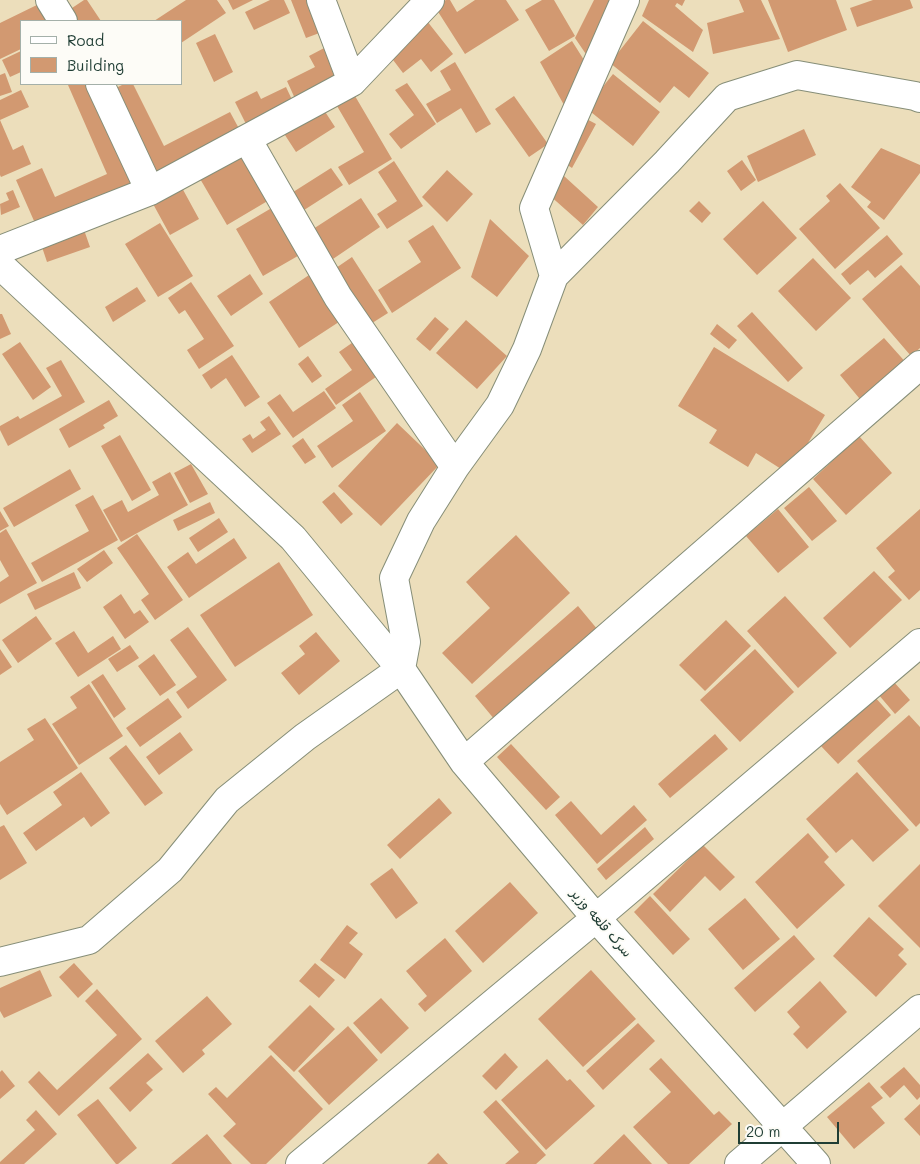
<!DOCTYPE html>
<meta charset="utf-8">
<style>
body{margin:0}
#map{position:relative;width:920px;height:1164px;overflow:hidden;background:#ecdebb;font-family:Mali,sans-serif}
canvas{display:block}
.legend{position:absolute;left:20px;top:20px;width:162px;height:65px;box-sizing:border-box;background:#fdfcf7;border:1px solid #a4b0a9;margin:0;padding:6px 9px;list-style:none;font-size:15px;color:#1f3d34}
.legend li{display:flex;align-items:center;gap:10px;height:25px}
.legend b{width:25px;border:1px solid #a4b0a9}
.scale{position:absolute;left:738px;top:1122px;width:101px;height:22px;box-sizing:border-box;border:2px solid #1f3d34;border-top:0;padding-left:6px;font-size:15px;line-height:18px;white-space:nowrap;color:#1f3d34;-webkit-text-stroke:4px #fdfcf7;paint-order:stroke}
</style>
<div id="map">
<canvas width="920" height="1164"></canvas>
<ul class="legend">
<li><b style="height:6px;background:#fff"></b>Road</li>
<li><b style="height:14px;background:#d29971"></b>Building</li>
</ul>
<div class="scale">20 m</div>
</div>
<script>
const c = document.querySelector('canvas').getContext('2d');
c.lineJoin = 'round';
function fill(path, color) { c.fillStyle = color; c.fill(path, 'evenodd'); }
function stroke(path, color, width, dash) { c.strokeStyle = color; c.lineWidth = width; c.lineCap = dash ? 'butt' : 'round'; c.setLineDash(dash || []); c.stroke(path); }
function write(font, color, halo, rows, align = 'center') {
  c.font = font + ' Mali,"Playpen Sans Arabic",sans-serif'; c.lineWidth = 4; c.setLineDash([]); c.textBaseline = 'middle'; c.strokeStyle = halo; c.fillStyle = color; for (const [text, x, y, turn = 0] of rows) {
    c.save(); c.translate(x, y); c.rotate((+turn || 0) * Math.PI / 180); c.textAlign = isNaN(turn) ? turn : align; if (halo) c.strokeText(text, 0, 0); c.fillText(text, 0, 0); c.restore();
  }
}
fill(new Path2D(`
 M84 0H87L101 21H73L66 12Z
 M186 0H217L226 13 181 43V21H154Z
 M228 0H253L233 10Z
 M270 0H284L290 13 254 30 245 12Z
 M291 0H309L322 32 306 38Z
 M446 0H450L457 12 475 0H506L519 20 465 54 435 7Z
 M542 0H554L575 36 549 51 525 10Z
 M594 0H619L592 63 575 38Z
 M649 0H685L682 6 677 3 675 6 703 30 693 52 642 16Z
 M739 0H761L780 39 713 54 707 23 744 12Z
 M768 0H836L847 30 788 52Z
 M873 0H910L913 8 857 27 850 8Z
 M43 2 53 21H21V49L0 59V23Z
 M427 21 453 54 431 72 421 59 403 73 387 52Z
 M643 21 709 73 689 98 674 86 660 103 610 63Z
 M215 34 233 72 214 82 196 43Z
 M572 41 589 68 564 105 540 62Z
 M328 46 345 79 297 103 287 81 315 67 309 56Z
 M21 51V72L10 77 2 60Z
 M455 62 491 124 476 133 461 108 437 123 426 104 451 90 440 71Z
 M5 73 12 92 0 96V75Z
 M613 74 660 112 633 146 586 108Z
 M407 83 436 124 401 149 389 134 414 115 395 90Z
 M71 84H94L138 186 38 230 16 180 42 168 55 197 107 174 68 85Z
 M124 84H133L164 146 230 112 243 136 155 180 110 91Z
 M286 87 295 106 249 130 235 102 257 91 261 99Z
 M21 90 29 107 0 120 13 150 23 145 31 164 1 177 0 175V100Z
 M355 96 392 159 349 185 338 167 364 152 337 106Z
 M514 96 548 144 529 157 495 109Z
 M322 107 335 127 296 152 283 132Z
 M579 115 596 124 572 168 560 160Z
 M804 129 816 155 758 182 747 156Z
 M247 148 276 196 227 225 199 177Z
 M881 148 920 165V173L884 220 867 207 871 202 851 187Z
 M742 160 756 180 741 191 727 171Z
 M394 161 423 206 387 229 377 214 397 201 378 172Z
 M331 168 343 185 301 212 290 194Z
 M447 170 473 194 447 222 422 197Z
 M564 176 598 207 583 225 548 194Z
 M840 183 880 228 835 269 799 229 830 201 826 196Z
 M181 186 199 219 170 235 152 202Z
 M13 190 20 207 1 215 0 204 9 200 6 193Z
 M361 198 380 227 330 261 310 231Z
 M699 201 711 213 702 223 689 211Z
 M763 201 797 238 757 275 723 239Z
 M275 206 303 253 263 276 236 229Z
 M490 219 529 256 497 297 471 277Z
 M160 223 193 276 158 297 125 244Z
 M433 225 461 268 392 313 378 290 421 262 408 241Z
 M83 227 90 247 47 262 40 241Z
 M887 235 903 254 875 278 868 270 850 285 841 274Z
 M352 257 388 313 369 325 333 270Z
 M813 258 851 298 816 331 778 291Z
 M901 265 920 286V348L911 356 862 299Z
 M315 271 345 318 299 348 269 302Z
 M250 274 263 294 231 316 217 296Z
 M191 282 234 346 199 369 187 350 204 339 185 310 179 314 168 298Z
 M137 287 146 301 113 322 105 307Z
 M752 312 803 368 788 382 737 326Z
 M0 314H2L11 334 0 339Z
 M435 317 449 329 430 351 416 339Z
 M466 320 507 356 477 389 436 353Z
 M717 324 737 340 729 349 710 334Z
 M359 338 383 372 336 405 325 389 352 370 339 352Z
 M884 338 909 366 864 404 840 375Z
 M20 342 51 387 33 400 2 354Z
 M714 347 825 415 789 474 756 453 748 467 709 443 717 430 678 406Z
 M232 355 260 397 245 407 226 378 211 389 202 375Z
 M308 356 322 376 312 383 298 364Z
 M61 360 85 402 8 446 0 430V426L18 416 20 419 62 396 46 368Z
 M324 391 336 408 293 438 267 403 280 394 293 412Z
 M360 392 386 431 332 468 317 446 353 421 342 405Z
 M109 400 118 416 103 425 105 428 69 448 59 429Z
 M269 416 281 434 252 453 242 439 250 434 253 439 266 430 260 422Z
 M397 423 440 464 381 526 338 486Z
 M120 435 151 490 132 501 101 446Z
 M859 436 892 473 846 515 813 479Z
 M303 438 316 457 305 464 292 446Z
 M191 464 208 494 190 503 174 473Z
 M70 469 81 489 14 527 3 508Z
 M170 472 188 505 121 542 103 510 122 500 128 512 159 495 152 482Z
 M809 487 837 521 812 541 784 508Z
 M334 492 353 514 341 524 322 502Z
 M93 495 118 540 42 582 31 563 89 531 75 505Z
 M210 502 215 513 178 531 173 520Z
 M778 509 809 547 778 573 746 536Z
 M920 509V590L909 600 888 577 895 571 876 548Z
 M0 511 9 526 0 531Z
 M219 518 228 532 198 552 189 538Z
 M6 529 37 583 0 604V582L9 576 0 560V533Z
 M137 534 183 600 155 620 141 600 149 594 117 548Z
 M516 535 570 593 472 684 442 653 490 608 466 582Z
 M234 538 247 558 189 598 167 567 188 552 196 564Z
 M104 550 113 563 87 582 77 569Z
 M279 562 313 615 235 667 200 615Z
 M874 571 902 600 850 648 823 618Z
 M74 572 81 588 35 610 27 594Z
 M121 594 134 614 140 610 149 622 125 639 103 607Z
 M785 596 837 653 798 688 747 631Z
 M578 606 598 630 495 720 475 696Z
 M36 616 52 639 18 663 2 640Z
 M726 620 751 646 705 691 679 665Z
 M188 627 227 680 188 709 176 692 197 677 170 640Z
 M74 631 88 653 113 636 121 649 78 677 55 643Z
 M316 632 340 661 299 695 281 673 305 654 299 646Z
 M130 645 139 658 117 672 108 659Z
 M0 649 12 667 0 675Z
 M755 649 794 692 740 742 700 700Z
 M154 654 176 685 160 696 138 666Z
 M103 674 126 709 114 718 91 682Z
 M893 681 910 700 895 714 878 694Z
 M89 684 123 736 79 765 52 724 77 708 70 697Z
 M874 696 891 715 838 764 820 745Z
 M168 698 182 717 140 747 126 728Z
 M909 715 920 727V823L916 827 857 761Z
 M45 718 78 768 7 815 0 804V762L34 740 27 729Z
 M180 732 193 750 159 775 146 757Z
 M715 734 728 749 670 798 658 784Z
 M511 744 560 797 546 810 497 757Z
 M126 745 163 793 145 806 109 758Z
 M81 772 110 813 91 827 84 817 36 851 23 833 62 805 53 792Z
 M857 772 909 830 873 862 852 839 836 853 806 819Z
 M439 798 452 813 400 859 387 845Z
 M571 801 601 835 634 805 647 820 597 864 555 815Z
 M4 825 27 863 0 880V827Z
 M645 827 654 839 606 880 597 869Z
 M808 833 829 857 824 862 845 885 797 929 755 882Z
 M703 845 735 877 720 891 705 876 670 912 653 894Z
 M920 864V948L878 906Z
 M392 868 418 903 396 919 370 884Z
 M510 882 538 913 483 963 455 931Z
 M650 896 690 939 673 955 634 912Z
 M745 898 780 939 743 970 708 929Z
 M869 917 904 949 898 955 907 964 876 997 833 956Z
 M347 925 358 933 349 943 363 954 345 979 320 960Z
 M794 935 815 959 755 1012 734 988Z
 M445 938 472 971 425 1012 418 1004 427 996 406 971Z
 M74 963 93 984 78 998 59 977Z
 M315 963 335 980 319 998 299 981Z
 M40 970 52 996 4 1018 0 1011V988Z
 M591 970 636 1019 583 1067 538 1019Z
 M820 981 847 1012 807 1049 793 1034 800 1027 787 1012Z
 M97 989 142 1039 59 1116 28 1082 39 1071 57 1090 117 1035 85 1001Z
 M207 996 232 1024 202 1050 205 1054 183 1073 155 1041Z
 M381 998 409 1028 381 1054 353 1023Z
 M310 1005 335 1029 294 1072 268 1047Z
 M638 1023 655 1041 603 1090 586 1071Z
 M348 1026 378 1060 329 1105 298 1071Z
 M148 1053 163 1069 146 1083 153 1090 130 1112 109 1088Z
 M505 1053 518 1067 496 1090 482 1076Z
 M271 1055 323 1109 266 1164H251L223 1136 236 1124 208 1094 216 1087 227 1098Z
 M661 1058 714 1115 719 1111 732 1124 689 1164H668L633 1127 671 1092 649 1069Z
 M547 1059 567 1081 570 1079 595 1106 546 1150 501 1100Z
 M904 1067 920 1085V1097L917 1100 904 1085 890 1098 880 1087Z
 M2 1070 15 1086 0 1099V1072Z
 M869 1082 883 1098 871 1107 885 1123 854 1149 827 1117Z
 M98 1099 137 1148 118 1164H116L77 1115Z
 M496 1100 546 1155 536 1164H505L519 1152 483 1112Z
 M920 1104V1136L904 1119Z
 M36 1110 57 1134 24 1164H0V1162L35 1130 26 1120Z
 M207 1134 232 1164H171Z
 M624 1134 652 1164H593Z
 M438 1153 448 1164H427Z`), '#d29971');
const minor = new Path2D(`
 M50 0 63 21
 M321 0 352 82
 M100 84 150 191
 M247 139 338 297 455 467
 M0 250 150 191 352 82 430 0
 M0 265 293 538 401 669 464 762 596 918 816 1164
 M554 276 534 208 625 0
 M464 762 920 365
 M0 962 89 940 170 870 227 800 305 737 401 669 406 642 394 578 421 521 455 467 500 405 527 349 554 276 667 162 727 97 797 75 915 96 920 98
 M300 1164 596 918 920 643
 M739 1164 920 1009`);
stroke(minor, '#868e78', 30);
stroke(minor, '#fff', 28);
write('14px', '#1f3d34', '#fdfcf7', [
 ["سرک قلعه وزیر",601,923,49]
]);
</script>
